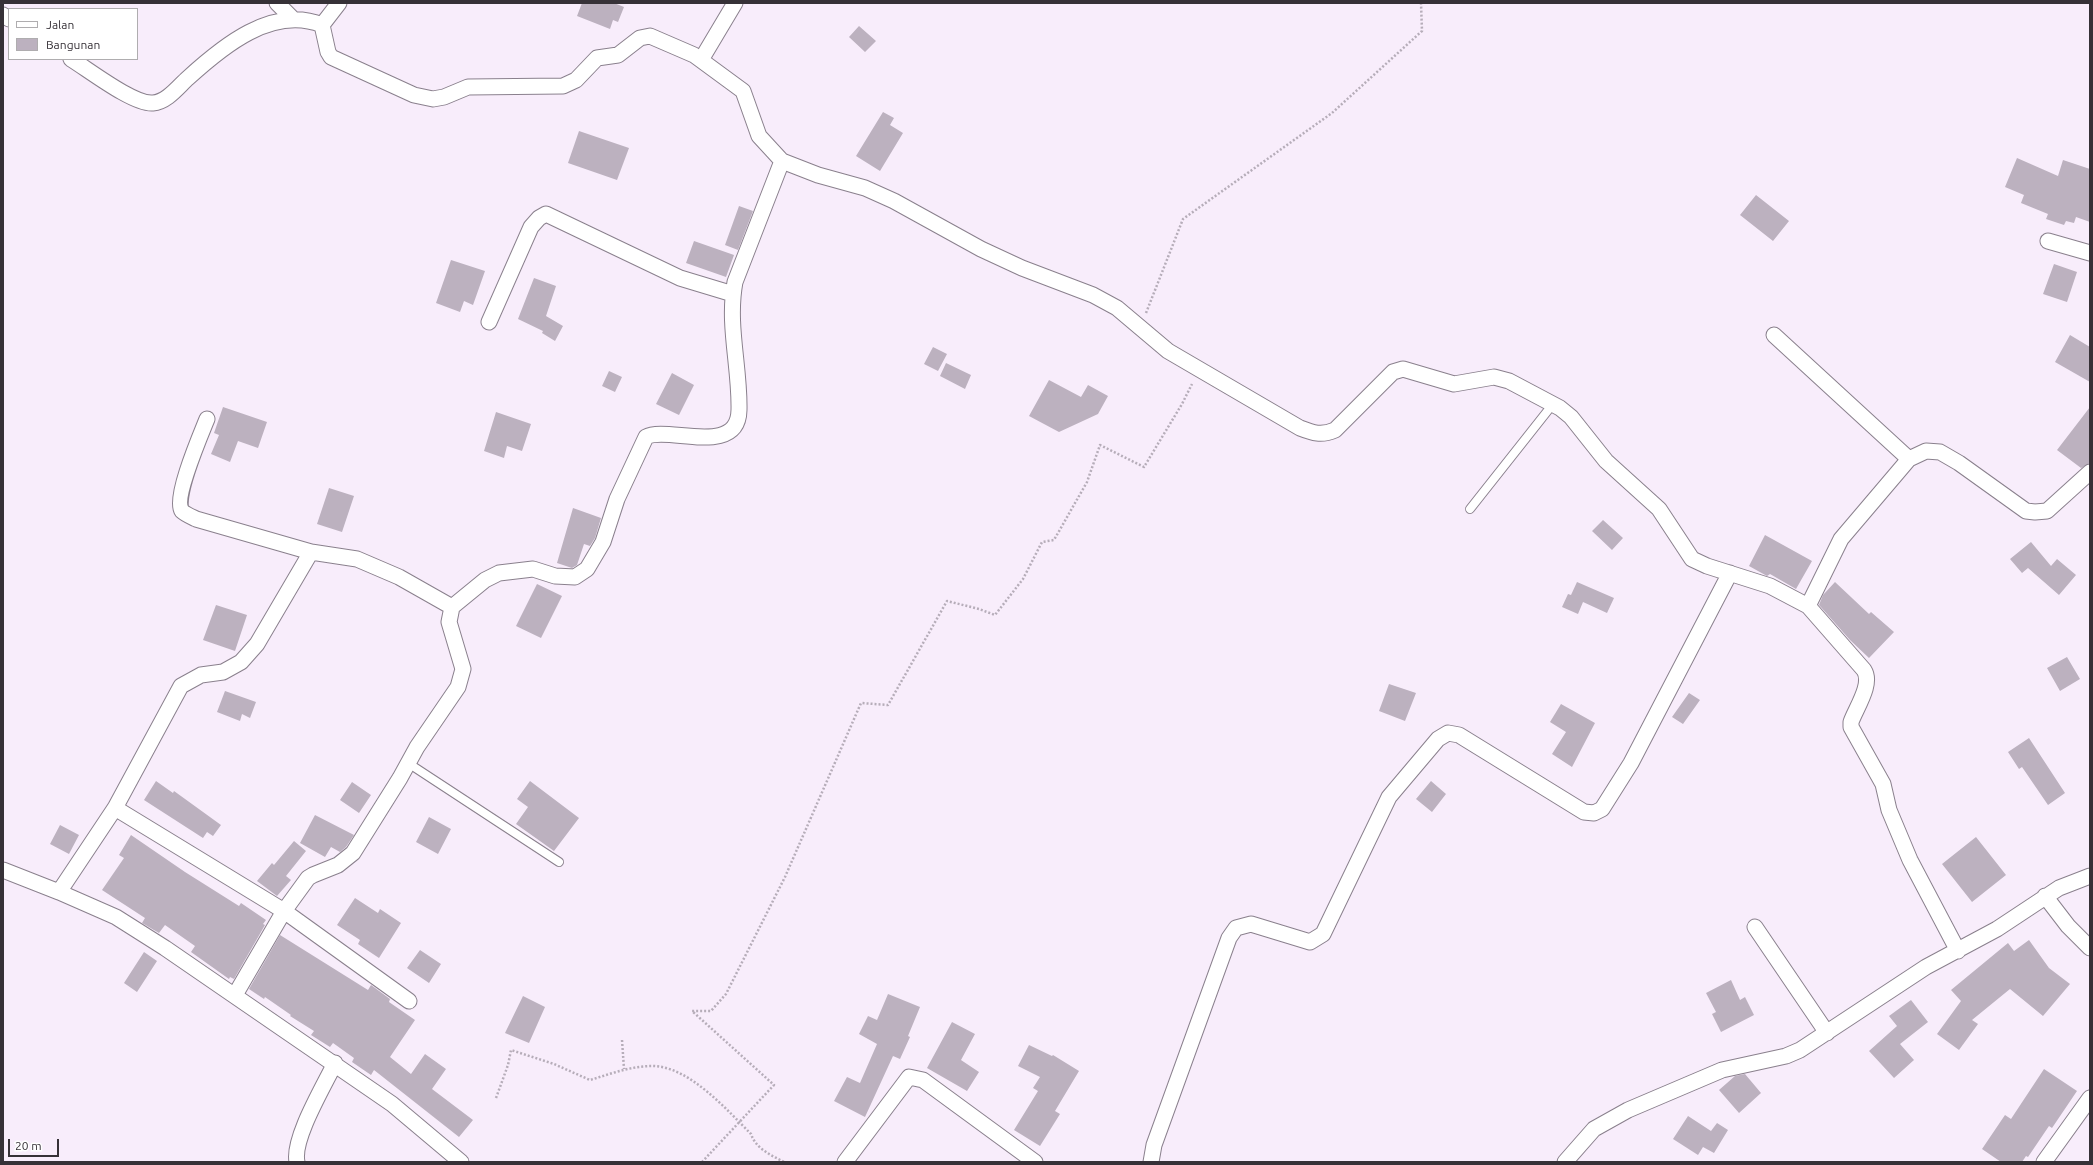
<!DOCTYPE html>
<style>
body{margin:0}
#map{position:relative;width:2093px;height:1165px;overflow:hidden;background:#f8edfb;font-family:Ubuntu,sans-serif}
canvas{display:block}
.frame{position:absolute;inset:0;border:4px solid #363137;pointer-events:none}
.legend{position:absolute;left:8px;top:8px;width:130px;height:52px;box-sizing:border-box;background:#fff;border:1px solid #afadaf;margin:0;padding:5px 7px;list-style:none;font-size:12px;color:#363137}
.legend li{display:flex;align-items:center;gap:8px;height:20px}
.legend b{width:20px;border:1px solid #afadaf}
.scale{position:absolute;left:8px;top:1139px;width:51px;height:18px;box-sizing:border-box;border:2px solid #363137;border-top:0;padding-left:5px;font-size:12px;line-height:14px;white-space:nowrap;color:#363137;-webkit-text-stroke:3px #fff;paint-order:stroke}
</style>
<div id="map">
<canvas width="2093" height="1165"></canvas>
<div class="frame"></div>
<ul class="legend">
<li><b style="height:5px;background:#fff"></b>Jalan</li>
<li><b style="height:11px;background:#bcb1bf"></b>Bangunan</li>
</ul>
<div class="scale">20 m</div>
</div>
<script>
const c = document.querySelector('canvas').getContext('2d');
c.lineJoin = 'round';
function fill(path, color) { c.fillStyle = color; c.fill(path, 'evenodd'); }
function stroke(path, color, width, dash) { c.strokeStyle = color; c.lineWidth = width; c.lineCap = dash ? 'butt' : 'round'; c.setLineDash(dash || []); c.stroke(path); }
fill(new Path2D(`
 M582 3H614L624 7 618 22 613 20 610 29 577 16Z
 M859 26 876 41 865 52 849 37Z
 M883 112 894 118 890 125 903 133 880 171 856 156Z
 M579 131 629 148 617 180 568 163Z
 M2017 158 2058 176 2063 160 2090 169V222L2076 217 2074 223 2066 221 2064 225 2046 219 2048 214 2021 203 2024 195 2005 187Z
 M1756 195 1789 221 1773 241 1740 215Z
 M739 206 753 211 738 250 725 245Z
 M694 241 734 255 726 277 686 263Z
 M451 260 485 271 473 305 464 301 460 312 436 303Z
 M2054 264 2077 272 2067 302 2043 294Z
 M534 278 556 286 546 316 563 326 555 341 542 333 543 331 518 319Z
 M2070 335 2090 347V382L2055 362Z
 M933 347 947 354 938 371 924 364Z
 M946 363 971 375 965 389 940 376Z
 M609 371 622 377 615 392 602 386Z
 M672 373 694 385 679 415 656 404Z
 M1049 380 1081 397 1088 385 1108 396 1098 414 1059 432 1029 416Z
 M223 407 267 422 258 448 238 441 230 462 211 454 219 435 214 433Z
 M2090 407V463L2081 468 2057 450Z
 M496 412 531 424 522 451 507 446 504 458 484 451Z
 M329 488 354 496 342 532 317 524Z
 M573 508 601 518 595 538 590 546 584 544 577 565 572 568 557 563Z
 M1603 520 1623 538 1612 550 1592 531Z
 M1765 535 1812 561 1796 589 1770 574 1767 576 1749 566Z
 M2031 542 2051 566 2057 559 2076 575 2059 595 2028 568 2022 573 2010 559Z
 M1577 582 1614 598 1607 613 1583 602 1578 614 1562 607 1568 594 1571 595Z
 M1835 582 1869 614 1871 612 1894 632 1869 658 1850 640 1819 605 1823 595Z
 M537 584 562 596 541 638 516 626Z
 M216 605 247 615 235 651 203 640Z
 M2067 657 2080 679 2060 691 2047 668Z
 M1389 684 1416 693 1405 721 1379 711Z
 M225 691 256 702 250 718 242 714 240 721 217 712Z
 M1689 693 1700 700 1683 724 1672 717Z
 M1561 704 1595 723 1572 767 1552 754 1566 732 1550 722Z
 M2029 738 2065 793 2048 805 2022 767 2019 769 2008 752Z
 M156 781 173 793 174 791 221 825 213 836 207 832 203 838 144 800Z
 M530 781 579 818 554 851 516 824 528 807 517 799Z
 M1431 781 1446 794 1432 812 1416 799Z
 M352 782 371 795 359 813 340 800Z
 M315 815 354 835 346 847 340 852 331 847 325 857 300 843Z
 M429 817 451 829 438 854 416 842Z
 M60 825 79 835 69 854 50 844Z
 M131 835 185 872 239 906 241 903 266 920 263 924 265 925 234 979 230 977 229 979 191 952 195 946 165 925 159 933 142 923 145 918 102 890 124 858 119 855Z
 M1976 837 2006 875 1972 902 1942 864Z
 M294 841 306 851 286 876 291 880 277 896 257 881 272 863 274 865Z
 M355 898 378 913 380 909 401 923 379 958 358 944 360 940 337 925Z
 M280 935 368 990 371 985 390 999 389 1002 415 1020 390 1057 411 1074 425 1054 446 1069 432 1089 473 1120 459 1137 374 1070 371 1075 352 1062 354 1058 333 1043 330 1047 311 1035 314 1031 290 1016 291 1015 265 997 264 999 249 989Z
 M2029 940 2049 968 2070 984 2043 1016 2010 989 1972 1020 1978 1024 1959 1050 1937 1034 1961 1001 1951 990 2008 943 2014 951Z
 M420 950 441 964 429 983 407 968Z
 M144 952 157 961 137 992 124 983Z
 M1731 980 1740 1000 1745 997 1754 1015 1721 1032 1712 1014 1716 1012 1706 993Z
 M888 994 920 1007 908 1036 910 1037 900 1059 893 1056 865 1117 834 1101 847 1077 860 1083 877 1044 859 1034 868 1016 877 1020Z
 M523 996 545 1007 529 1043 505 1033Z
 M1911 1000 1928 1022 1900 1044 1914 1060 1894 1078 1869 1051 1897 1026 1889 1016Z
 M952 1022 975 1034 961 1060 979 1072 967 1091 927 1068Z
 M1029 1045 1052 1056 1053 1055 1079 1071 1055 1111 1060 1114 1040 1146 1014 1130 1038 1091 1033 1088 1040 1077 1018 1066Z
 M2044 1069 2077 1091 2052 1128 2049 1126 2028 1157 2026 1156 2022 1162H2001L1982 1149 2005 1115 2011 1119Z
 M1745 1074 1761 1093 1739 1113 1719 1090 1735 1076Z
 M1688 1116 1711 1131 1717 1123 1728 1130 1714 1153 1703 1147 1698 1155 1673 1139Z`), '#bcb1bf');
const service = new Path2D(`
 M1470 509 1553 404
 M408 763 559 862`);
const minor = new Path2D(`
 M277 3 293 19
 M339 3 322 25 328 52 331 57 414 95 433 99 444 97 468 87 563 86 576 80 597 58 618 55 640 38 650 36 694 55 743 91 759 136 782 161 818 175 865 188 894 201 981 249 1022 268 1093 295 1117 308 1168 351 1300 428C1313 433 1321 436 1335 430L1393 372 1403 369 1454 384 1494 377 1509 381 1560 408 1571 417 1606 461 1659 509 1692 559 1707 566 1770 586 1808 606 1864 670C1873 684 1856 708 1851 722V727L1883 784 1889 810 1910 860 1958 951
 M3 15 9 19
 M71 59C89 70 134 105 153 103 167 102 178 87 188 78 222 47 272 5 322 25
 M701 60 735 3
 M2048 241 2090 253
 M489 322 531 227 539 218 546 214 680 278 733 294
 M1774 335 1909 459
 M207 419C201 434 173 499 182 511 185 514 192 517 196 519L311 552
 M1808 606 1841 539 1909 459 1926 451 1940 452 1959 463 2026 511 2035 512 2047 511 2090 472
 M115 808 284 911 409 1001
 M3 870 59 892 115 808 181 686 201 675 223 672 241 662 257 644 311 552 357 559 399 577 452 607
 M59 892 116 917 165 948 392 1104 461 1162
 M2045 896 2068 926 2090 948
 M1755 927 1827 1033
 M235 995 284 911 308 878 313 875 338 865 353 853 400 778 417 747 458 687 463 669 449 622 452 607 485 580 499 573 533 569 555 576 575 577 587 569 603 542 617 499 646 437C666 425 738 458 739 410 740 367 727 325 735 282L782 161
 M297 1162C292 1139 324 1086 335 1063
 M845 1162 909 1077 923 1080 1035 1162
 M1151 1162 1154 1145 1229 938 1236 928 1251 924 1310 942 1323 934 1389 797 1438 739 1448 733 1459 735 1584 812 1594 813 1602 809 1631 763 1730 573
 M1565 1162 1594 1129 1628 1110 1722 1070 1786 1056 1800 1050 1926 967 1997 929 2059 888 2090 876
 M2044 1162 2090 1098`);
stroke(service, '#8a808d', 10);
stroke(minor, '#8a808d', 17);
stroke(new Path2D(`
 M1146 313 1183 219 1332 113 1422 31 1421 3
 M622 1040 624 1069
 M496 1098 508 1065 511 1050 554 1064 590 1080C610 1074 631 1066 652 1066 689 1066 727 1110 751 1134 756 1149 771 1155 784 1162
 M702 1162 774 1085 692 1011H711L726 994 785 877 861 703 888 705 947 601 979 609 995 615 1023 579 1042 542 1054 540 1087 482 1100 445 1144 467 1182 404 1192 384`), '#b6adb9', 2.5, [2, 2]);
stroke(service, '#fff', 8);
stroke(minor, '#fff', 15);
</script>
